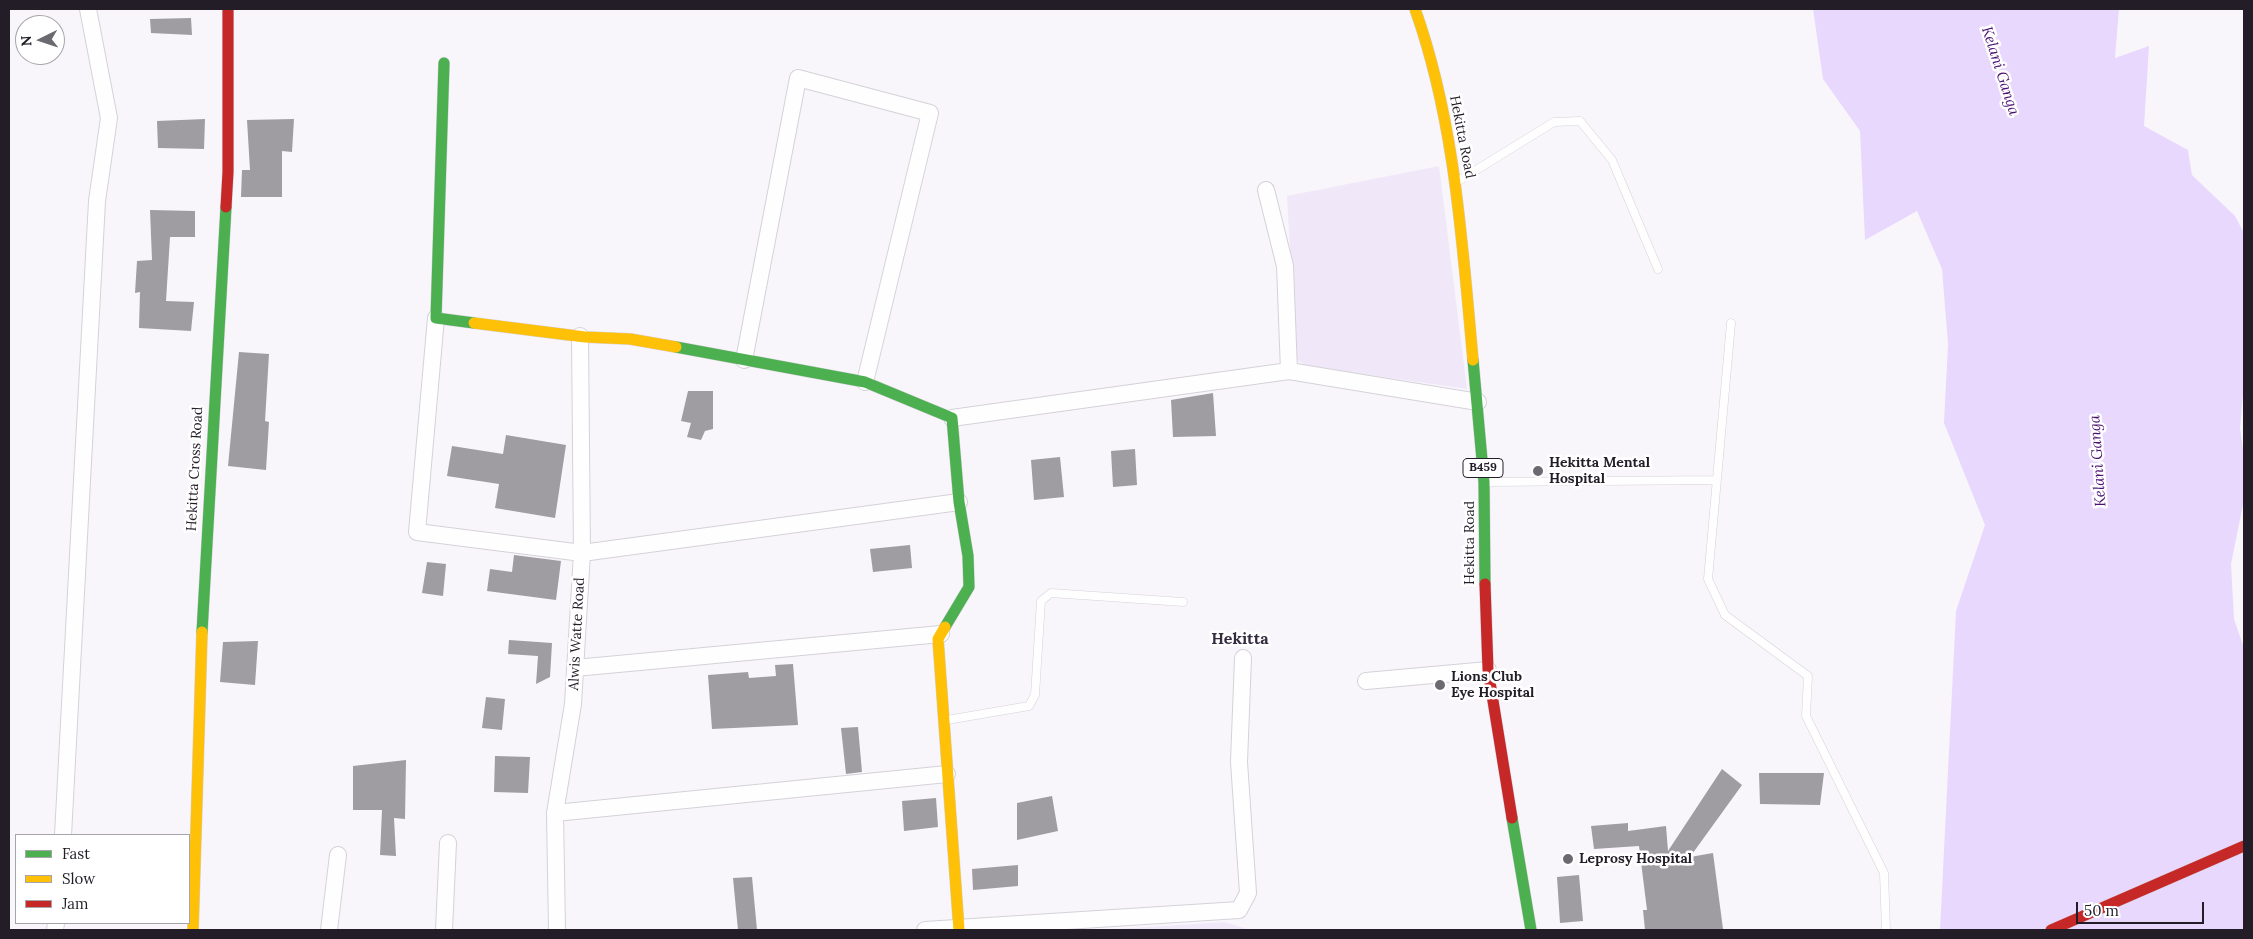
<!DOCTYPE html>
<style>
body{margin:0}
#map{position:relative;width:2253px;height:939px;overflow:hidden;background:#f8f6fb;font-family:Lora,serif}
canvas{display:block}
.frame{position:absolute;inset:0;border:10px solid #221d27;pointer-events:none}
.legend{position:absolute;left:15px;top:834px;width:175px;height:90px;box-sizing:border-box;background:#fff;border:1px solid #a7a5a9;margin:0;padding:6px 9px;list-style:none;font-size:15px;color:#221d27}
.legend li{display:flex;align-items:center;gap:10px;height:25px}
.legend b{width:25px;border:1px solid #a7a5a9}
.north{position:absolute;left:15px;top:15px;width:50px;height:50px;box-sizing:border-box;background:#fff;border:1px solid #a7a5a9;border-radius:50%;rotate:266deg;font-size:14px;font-weight:700;line-height:20px;text-align:center;color:#221d27}
.north::after{content:'';display:block;margin:auto;width:18px;height:22px;background:#6d6971;clip-path:polygon(50% 0,100% 100%,50% 72%,0 100%)}
.scale{position:absolute;left:2076px;top:902px;width:128px;height:22px;box-sizing:border-box;border:2px solid #221d27;border-top:0;padding-left:6px;font-size:15px;line-height:18px;white-space:nowrap;color:#221d27;-webkit-text-stroke:4px #fff;paint-order:stroke}
</style>
<div id="map">
<canvas width="2253" height="939"></canvas>
<div class="frame"></div>
<ul class="legend">
<li><b style="height:6px;background:#4caf50"></b>Fast</li>
<li><b style="height:6px;background:#ffc107"></b>Slow</li>
<li><b style="height:6px;background:#c62828"></b>Jam</li>
</ul>
<div class="north">N</div>
<div class="scale">50 m</div>
</div>
<script>
const c = document.querySelector('canvas').getContext('2d');
c.lineJoin = 'round';
function fill(path, color) { c.fillStyle = color; c.fill(path, 'evenodd'); }
function stroke(path, color, width, dash) { c.strokeStyle = color; c.lineWidth = width; c.lineCap = dash ? 'butt' : 'round'; c.setLineDash(dash || []); c.stroke(path); }
function write(font, color, halo, rows, align = 'center') {
  c.font = font + ' Lora,serif'; c.lineWidth = 5; c.setLineDash([]); c.textBaseline = 'middle'; c.strokeStyle = halo; c.fillStyle = color; for (const [text, x, y, turn = 0] of rows) {
    c.save(); c.translate(x, y); c.rotate((+turn || 0) * Math.PI / 180); c.textAlign = isNaN(turn) ? turn : align; if (halo) c.strokeText(text, 0, 0); c.fillText(text, 0, 0); c.restore();
  }
}
fill(new Path2D(`
 M1439 166 1467 389 1306 366 1296 359 1287 196Z
 M1225 922 1250 930H1101Z`), '#f0e8f9');
fill(new Path2D(`
 M1813 9H2119L2115 58 2149 46 2144 126 2188 150 2192 175 2235 216 2244 233V383L2240 428 2244 455V499L2231 564 2234 619 2244 648V930H1940L1956 611 1985 525 1944 423 1948 344 1942 269 1917 211 1865 240 1860 131 1823 79Z`), '#e9d8fd');
fill(new Path2D(`
 M191 18 192 35 151 33 150 19Z
 M205 119 204 149 158 148 157 121Z
 M294 119 292 152 282 151V197H241L242 170H250L247 120Z
 M150 210 195 211V237H170L166 301 194 302 191 331 139 328 140 292 135 293 137 261 152 260Z
 M239 352 269 354 265 421 269 422 266 470 228 466Z
 M688 391H713V429L705 431 701 440 687 437 691 423 681 421Z
 M1213 393 1216 436 1173 437 1171 400Z
 M506 435 566 445 555 518 495 508 499 484 447 476 452 446 503 454Z
 M1135 449 1137 485 1113 487 1111 451Z
 M1060 457 1064 497 1034 500 1031 460Z
 M910 545 912 568 873 572 870 549Z
 M514 555 561 561 556 600 487 591 490 569 512 572Z
 M427 562 446 564 443 596 422 593Z
 M509 640 552 643 550 677 536 684 538 656 508 654Z
 M258 641 255 685 220 682 223 642Z
 M793 664 798 725 712 729 708 675 748 672 749 678 776 676 775 665Z
 M486 697 505 699 502 730 482 728Z
 M858 727 862 772 846 774 841 728Z
 M495 756 530 757 528 793 494 792Z
 M406 760 405 819 394 818 396 856 380 855 382 810H353V766Z
 M1722 769 1742 785 1690 857 1713 853 1723 929 1645 930 1643 910H1647L1639 846 1594 849 1591 826 1628 823V831L1666 826 1668 851Z
 M1759 773H1824L1820 805 1760 804Z
 M1052 796 1058 831 1017 840V803Z
 M936 798 938 827 904 831 902 801Z
 M1018 865V886L973 890 972 869Z
 M1579 875 1583 921 1560 923 1557 877Z
 M752 877 757 930H738L733 878Z`), '#9f9ca2');
const lane = new Path2D(`
 M1460 180 1554 122 1580 121 1612 160 1658 269
 M1731 323 1708 579 1725 615 1808 676 1806 716 1884 873 1886 930
 M1489 482 1717 480
 M947 720 1029 706 1035 695 1041 601 1051 593 1183 602`);
const street = new Path2D(`
 M1266 190 1285 266 1289 371
 M436 318 417 532 582 553 959 502
 M744 360 798 78 930 113 865 382
 M952 418 1289 371 1478 402
 M575 668 941 634
 M1366 681 1488 670
 M555 813 947 774
 M63 835 97 201 109 118 88 9
 M55 930 56 923
 M329 930 338 855
 M444 930 448 843
 M557 930 555 813 573 704 582 553 580 336
 M925 930 1239 910 1248 893 1239 762 1243 658`);
const fast = new Path2D(`
 M444 63 436 318 474 323
 M676 347 865 382 952 418 959 502 968 556 969 587 945 627
 M1473 360 1484 482 1485 584
 M202 632 226 207
 M1512 818 1531 930`);
const slow = new Path2D(`
 M1415 9C1455 121 1462 242 1473 360
 M474 323 585 337 630 339 676 347
 M945 627 938 639 959 930
 M193 930 202 632`);
const jam = new Path2D(`
 M226 207 228 172V9
 M1485 584 1488 670 1512 818
 M2051 930 2244 846`);
stroke(lane, '#d5d1d9', 9);
stroke(street, '#d5d1d9', 18);
stroke(fast, '#d5d1d9', 12);
stroke(slow, '#d5d1d9', 12);
stroke(jam, '#d5d1d9', 12);
stroke(lane, '#fefefe', 8);
stroke(street, '#fefefe', 16);
stroke(fast, '#4caf50', 11);
stroke(slow, '#ffc107', 11);
stroke(jam, '#c62828', 11);
for (const [x, y, r, color] of [
 [1538,471,6,"#6d6971"],
 [1440,685,6,"#6d6971"],
 [1568,859,6,"#6d6971"]
]) { const dot = new Path2D(); dot.arc(x, y, r, 0, 2 * Math.PI); c.fillStyle = color; c.fill(dot); stroke(dot, '#fff', 2); }
for (const [x, y, w] of [
 [1483,468,40]
]) { const box = new Path2D(); box.roundRect(x - w / 2, y - 9.5, w, 19, 4); c.fillStyle = '#fff'; c.fill(box); stroke(box, '#221d27', 1); }
write('bold 12px', '#221d27', null, [
 ["B459",1483,468]
]);
write('14px', '#221d27', '#fff', [
 ["Hekitta Road",1462,137,79],
 ["Hekitta Cross Road",195,469,-87],
 ["Hekitta Road",1470,543,-90],
 ["Alwis Watte Road",577,634,-87]
]);
write('bold 14px', '#221d27', '#fff', [
 ["Hekitta Mental",1549,463],
 ["Hospital",1549,479],
 ["Lions Club",1451,677],
 ["Eye Hospital",1451,693],
 ["Leprosy Hospital",1579,859]
], 'left');
write('italic 15px', '#4c1273', '#fff', [
 ["Kelani Ganga",2000,71,72],
 ["Kelani Ganga",2098,461,-94]
]);
write('bold 16px', '#362c41', '#fff', [
 ["Hekitta",1240,639]
]);
</script>
